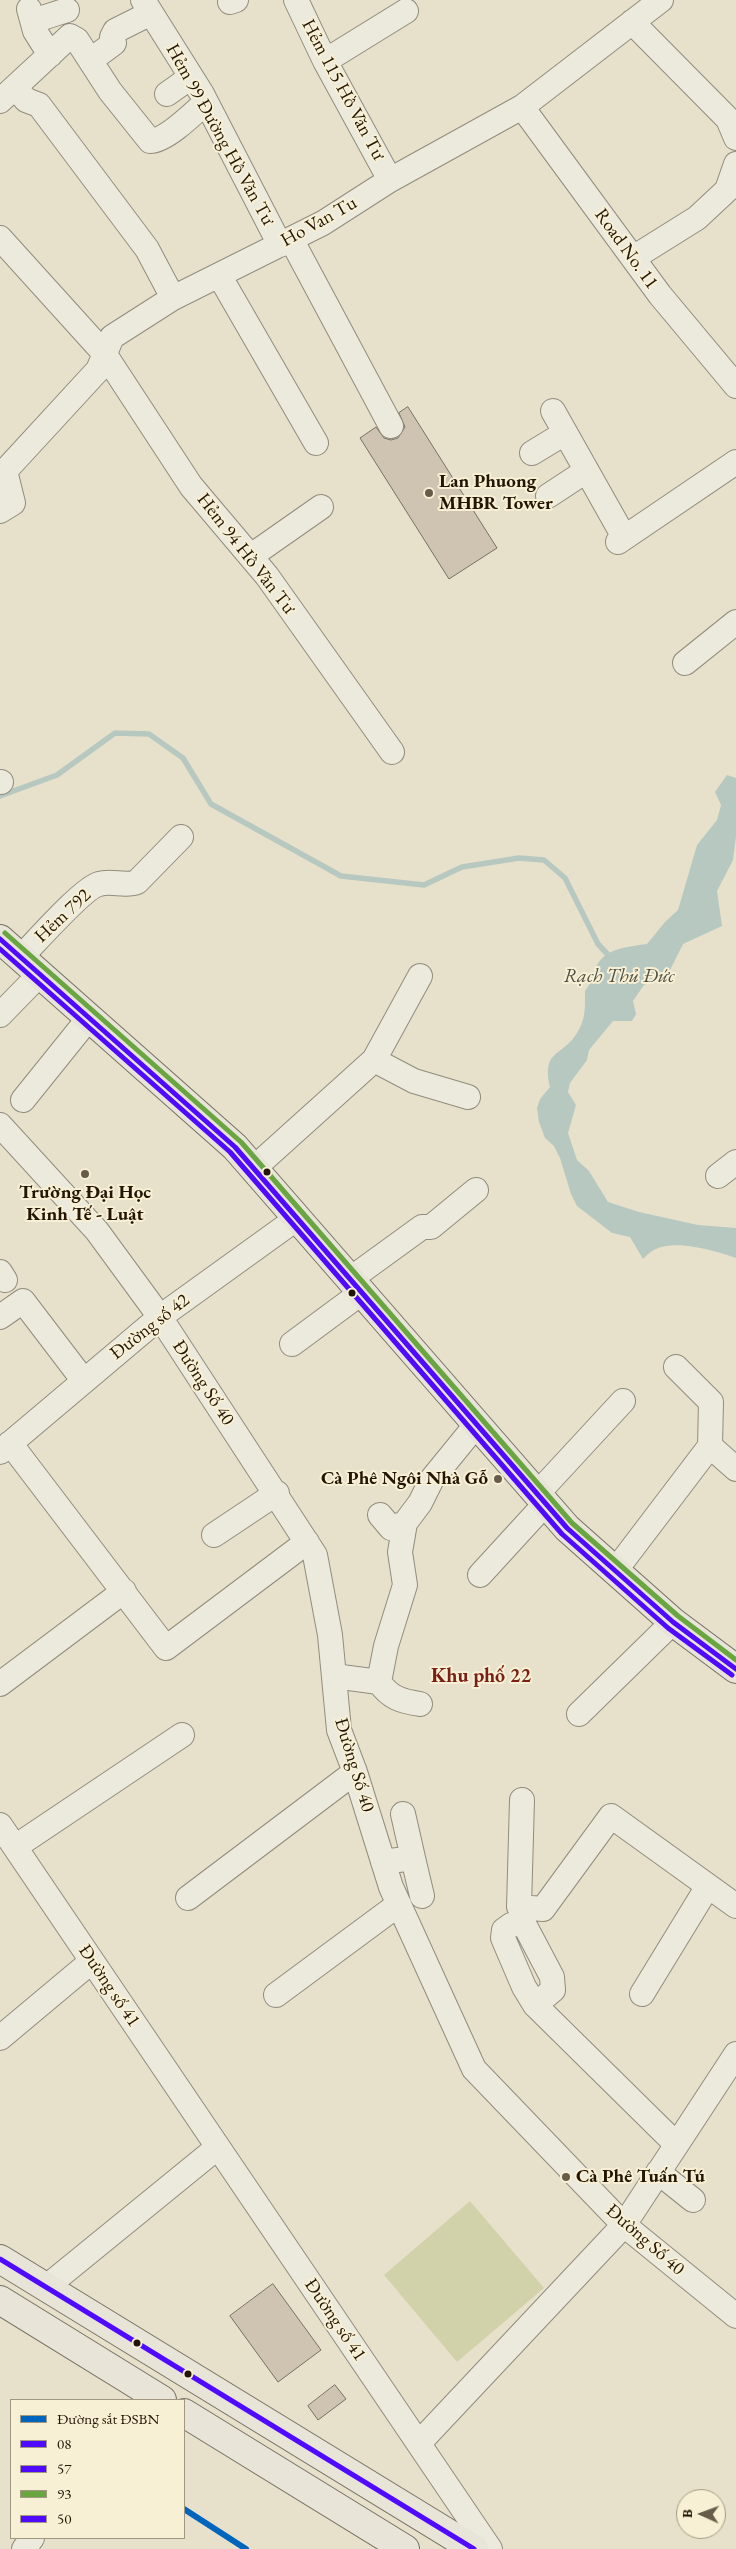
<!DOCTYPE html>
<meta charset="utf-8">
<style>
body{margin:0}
#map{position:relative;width:736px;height:2549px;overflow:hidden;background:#e7e1cb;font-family:"EB Garamond",serif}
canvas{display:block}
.legend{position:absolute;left:10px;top:2399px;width:175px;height:140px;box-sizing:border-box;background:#f8f0d5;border:1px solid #a29881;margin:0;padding:6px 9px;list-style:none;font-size:15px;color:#221504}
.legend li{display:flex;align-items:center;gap:10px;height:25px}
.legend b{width:25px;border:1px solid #a29881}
.north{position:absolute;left:676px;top:2489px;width:50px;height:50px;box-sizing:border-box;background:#f8f0d5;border:1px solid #a29881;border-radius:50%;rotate:272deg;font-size:14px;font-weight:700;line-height:20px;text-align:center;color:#221504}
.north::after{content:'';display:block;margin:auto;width:18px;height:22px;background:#675c4a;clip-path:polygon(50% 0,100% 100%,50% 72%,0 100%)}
</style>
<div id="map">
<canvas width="736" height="2549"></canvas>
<ul class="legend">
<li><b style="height:6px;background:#0065bd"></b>Đường sắt ĐSBN</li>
<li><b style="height:6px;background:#4f0aff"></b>08</li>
<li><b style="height:6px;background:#4f0aff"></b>57</li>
<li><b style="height:6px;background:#69a642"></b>93</li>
<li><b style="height:6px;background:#4f0aff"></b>50</li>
</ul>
<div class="north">B</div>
</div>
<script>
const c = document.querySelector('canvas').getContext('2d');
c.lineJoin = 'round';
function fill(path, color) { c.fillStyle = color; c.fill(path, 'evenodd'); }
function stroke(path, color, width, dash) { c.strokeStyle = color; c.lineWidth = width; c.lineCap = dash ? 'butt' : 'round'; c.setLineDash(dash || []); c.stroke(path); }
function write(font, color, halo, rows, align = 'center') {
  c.font = font + ' "EB Garamond",serif'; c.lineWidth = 4; c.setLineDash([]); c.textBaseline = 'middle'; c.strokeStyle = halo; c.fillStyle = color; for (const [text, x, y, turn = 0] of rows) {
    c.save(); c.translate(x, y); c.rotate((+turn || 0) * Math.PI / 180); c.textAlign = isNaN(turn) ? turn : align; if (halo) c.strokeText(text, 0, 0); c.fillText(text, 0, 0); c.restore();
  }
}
fill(new Path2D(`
 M470 2201 544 2288 457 2362 384 2275Z`), '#d1d2aa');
fill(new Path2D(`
 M727 775 736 778V836L733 860 717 891 722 926 683 944 669 972 644 985 633 1001 636 1014 632 1021H613L589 1050 587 1060 570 1083 568 1092 576 1105 568 1133 577 1160 589 1171 608 1202 639 1212 698 1225 736 1228V1258C717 1251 675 1239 656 1249 651 1251 647 1255 643 1259L630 1237 612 1233 577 1206 571 1194 560 1158 554 1146 545 1138 539 1122 537 1108 540 1099 550 1087C542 1049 561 1058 577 1033 586 1019 585 1007 585 991 591 983 592 979 595 970 602 948 627 947 647 944L665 922 678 910 697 845 717 820 721 805 715 792Z`), '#b7c8c1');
stroke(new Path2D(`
 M0 796 57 775 115 733 149 734 183 758 211 804 341 876 424 885 462 867 519 858 544 860 565 878 598 944 612 959`), '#b7c8c1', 5.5);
const building = new Path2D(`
 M408 407 497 548 449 579 360 438 376 427 384 438 391 440 398 438 405 427 399 413Z
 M273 2284 321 2350 278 2382 230 2316Z
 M335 2385 346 2399 318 2420 308 2406Z`);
fill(building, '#cfc4b1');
stroke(building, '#757063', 1);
const minor = new Path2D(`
 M143 0 202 94 280 245
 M296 0 325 61 390 180
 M230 2 236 0
 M29 9 35 31 50 55
 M33 21 67 10
 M632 22 728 119 736 138
 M91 60 114 43 112 37 115 31 151 13
 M325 61 406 11
 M15 87 26 100 39 105 147 249 173 298
 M167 94 191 77
 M0 101 70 36 77 40 110 91 150 141C166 141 194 113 206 102
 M522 107 660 295 736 386
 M0 238 104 353 191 486 267 576 392 752
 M291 239 391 426
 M633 258 697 218 727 190 736 164
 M219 275 316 443
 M553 411 624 537
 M532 453 565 433
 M548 496 586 471
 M0 511 13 503 5 471 98 370 112 337 173 298 323 223 390 180 522 107 661 0
 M618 542 736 462
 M251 556 321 507
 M685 663 736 622
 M0 782H1
 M21 957C35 943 83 888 99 884 112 880 125 887 137 882L181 837
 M0 1015 40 974
 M374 1060 414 1081 468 1097
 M23 1100 89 1018
 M0 1125 97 1231 160 1317 315 1555 330 1635 339 1730 355 1772 391 1887 474 2069 624 2225 736 2316
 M253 1169 374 1060 420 976
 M718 1176 736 1162
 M0 1272 5 1280
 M349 1280 422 1227H431L476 1190
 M0 1317 23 1301 84 1381
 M292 1344 361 1293
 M676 1367 711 1402 710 1446
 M10 1443 166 1648 307 1542
 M0 1452 160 1317 296 1219
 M537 1494 623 1401
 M380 1515 391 1528 405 1523
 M214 1535 277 1493
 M615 1571 710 1446 736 1469
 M480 1575 545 1504
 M334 1676 379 1682 386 1646 405 1585 400 1552 405 1523 420 1503 432 1479 476 1425
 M379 1682C390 1698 401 1701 420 1704
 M0 1684 124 1591
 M579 1714 673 1622
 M522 1800 519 1907 543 1909 611 1816 736 1906
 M403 1814 413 1858
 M0 1825 490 2549
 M15 1847 182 1735
 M383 1862 413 1858 422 1896
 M188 1898 355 1772
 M642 1994 708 1886
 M276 1995 399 1904
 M535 2005 553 1990 552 1977 523 1922 511 1925 504 1930 503 1938 524 1987 535 2005 676 2144
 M0 2038 92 1961
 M658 2172 693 2200
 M45 2288 218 2147
 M419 2443 624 2225 736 2054
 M24 2549 32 2538`);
const major = new Path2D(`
 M0 939 235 1147 567 1528 673 1622 736 1669`);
const highway = new Path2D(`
 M0 2259 474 2549
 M0 2300 162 2400
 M184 2413 405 2549`);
stroke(minor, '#918c7d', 26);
stroke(major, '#757063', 30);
stroke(highway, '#757063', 30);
stroke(minor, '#ece9dd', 24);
stroke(major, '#e8e4d8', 28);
stroke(highway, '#e8e4d8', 28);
stroke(new Path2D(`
 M0 939 235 1147 567 1528 673 1622 736 1669`), '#4f0aff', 5);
stroke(new Path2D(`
 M0 949 230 1152 562 1534 668 1628 732 1675`), '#4f0aff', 5);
stroke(new Path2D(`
 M5 933 241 1142 572 1523 678 1616 736 1660`), '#69a642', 5);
stroke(new Path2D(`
 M0 2259 474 2549`), '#4f0aff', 5);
stroke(new Path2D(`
 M184 2509 246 2549`), '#0065bd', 6);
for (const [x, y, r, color] of [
 [429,493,5,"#675c4a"],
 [267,1172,4.5,"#221504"],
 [85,1174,5,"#675c4a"],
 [352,1293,4.5,"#221504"],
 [498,1479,5,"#675c4a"],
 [566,2177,5,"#675c4a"],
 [137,2343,4.5,"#221504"],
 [188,2374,4.5,"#221504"]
]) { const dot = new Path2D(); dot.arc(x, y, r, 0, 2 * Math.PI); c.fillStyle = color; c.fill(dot); stroke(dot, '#f8f0d5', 2); }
write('19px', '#221504', '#f8f0d5', [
 ["Hẻm 115 Hồ Văn Tư",343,90,62],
 ["Hẻm 99 Đường Hồ Văn Tư",220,135,61],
 ["Ho Van Tu",319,222,-29],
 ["Road No. 11",626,249,54],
 ["Hẻm 94 Hồ Văn Tư",246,554,52],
 ["Hẻm 792",63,916,-43],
 ["Đường số 42",150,1327,-38],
 ["Đường Số 40",203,1383,57],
 ["Đường Số 40",354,1765,73],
 ["Đường số 41",109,1986,56],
 ["Đường Số 40",645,2240,41],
 ["Đường số 41",335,2320,56]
]);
write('bold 19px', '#221504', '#f8f0d5', [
 ["Lan Phuong",439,482],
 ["MHBR Tower",439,504],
 ["Trường Đại Học",85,1193,"center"],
 ["Kinh Tế - Luật",85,1215,"center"],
 ["Cà Phê Ngôi Nhà Gỗ",488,1479,"right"],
 ["Cà Phê Tuấn Tú",576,2177]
], 'left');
write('italic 20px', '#4f5045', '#f8f0d5', [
 ["Rạch Thủ Đức",619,977]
]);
write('bold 20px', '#7a1f14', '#f8f0d5', [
 ["Khu phố 22",481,1677]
]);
</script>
